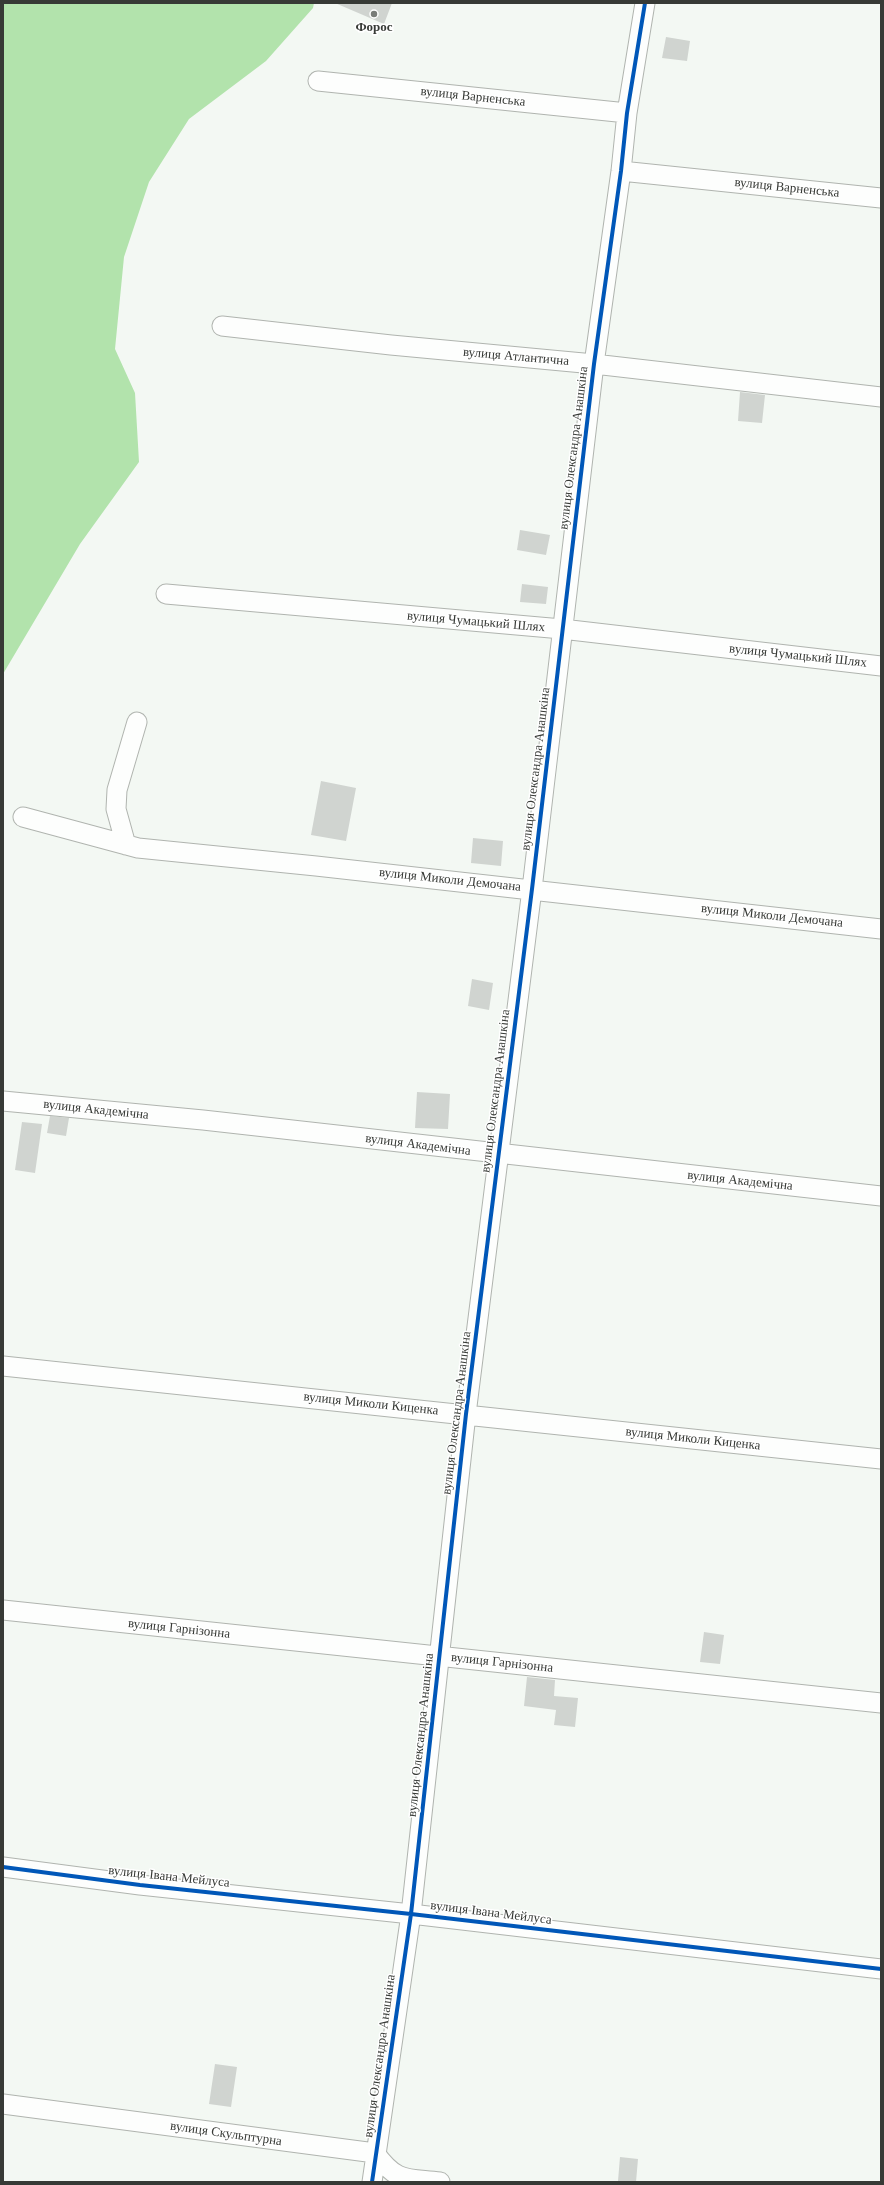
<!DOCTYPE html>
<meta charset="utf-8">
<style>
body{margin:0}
#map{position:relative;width:884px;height:2185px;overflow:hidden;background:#f3f8f3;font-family:Georgia,serif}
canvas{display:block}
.frame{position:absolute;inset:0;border:4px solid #373a36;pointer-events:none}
</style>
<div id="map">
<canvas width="884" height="2185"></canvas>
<div class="frame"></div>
</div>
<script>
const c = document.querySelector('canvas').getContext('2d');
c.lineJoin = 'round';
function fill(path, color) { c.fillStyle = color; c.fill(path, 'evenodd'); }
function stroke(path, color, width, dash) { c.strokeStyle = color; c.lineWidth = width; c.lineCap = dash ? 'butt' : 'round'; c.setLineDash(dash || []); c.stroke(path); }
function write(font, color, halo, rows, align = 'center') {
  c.font = font + ' Georgia,serif'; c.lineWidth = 3; c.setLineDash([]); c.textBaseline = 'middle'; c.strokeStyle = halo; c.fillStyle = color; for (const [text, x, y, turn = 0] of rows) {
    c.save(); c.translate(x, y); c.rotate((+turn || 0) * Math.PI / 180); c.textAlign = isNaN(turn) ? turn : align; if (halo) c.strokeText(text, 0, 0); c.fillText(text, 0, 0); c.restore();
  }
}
fill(new Path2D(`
 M3 3H314L313 8 266 61 189 119 149 182 124 257 115 349 135 393 139 462 80 544 3 674Z`), '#b2e3ac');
fill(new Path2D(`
 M335 3H392L384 24Z
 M666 37 690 41 687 61 662 58Z
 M740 392 765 395 762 423 738 421Z
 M520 530 550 535 546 555 517 550Z
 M522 584 548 587 546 604 520 602Z
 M321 781 356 788 346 841 311 835Z
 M473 838 503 841 501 866 471 863Z
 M472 979 493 983 489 1010 468 1006Z
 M417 1092 450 1094 448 1129 415 1128Z
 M50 1116 69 1118 66 1136 47 1133Z
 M22 1122 42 1124 35 1173 15 1170Z
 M704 1632 724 1635 720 1664 700 1662Z
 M527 1677 555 1680 554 1696 578 1698 575 1727 554 1725 556 1710 524 1706Z
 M215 2064 237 2067 231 2107 209 2104Z
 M620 2157 638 2159 636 2182 618 2181Z`), '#d0d4d0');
const minor = new Path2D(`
 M318 81 627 113
 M621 171 881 198
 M222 326 391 345 594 364 881 397
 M166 594 562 629 881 666
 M23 817 138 848 316 866 881 929
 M126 845 116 809 117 790 137 722
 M3 1101 203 1120 881 1196
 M3 1366 881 1459
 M3 1610 881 1703
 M3 1867 140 1885 411 1914 881 1969
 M3 2104 375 2153C397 2183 406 2178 440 2182
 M372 2182 411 1914 466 1414 532 889 594 364 621 171 627 113 645 3`);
stroke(minor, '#b0b4af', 21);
stroke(minor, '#fdfefd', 19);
stroke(new Path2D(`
 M3 1867 140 1885 411 1914 881 1969
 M372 2182 411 1914 466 1414 532 889 594 364 621 171 627 113 645 3`), '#0057b8', 4);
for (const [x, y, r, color] of [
 [374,14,4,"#797c78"]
]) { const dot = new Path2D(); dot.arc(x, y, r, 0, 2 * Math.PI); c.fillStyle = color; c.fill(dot); stroke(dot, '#fff', 1.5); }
write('bold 13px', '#373a36', '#fff', [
 ["Форос",374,28]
]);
write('13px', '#373a36', '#fff', [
 ["вулиця Варненська",473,97,6],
 ["вулиця Варненська",787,188,6],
 ["вулиця Атлантична",516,357,5],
 ["вулиця Олександра Анашкіна",574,448,-83],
 ["вулиця Чумацький Шлях",476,622,5],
 ["вулиця Чумацький Шлях",798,656,6],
 ["вулиця Олександра Анашкіна",536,769,-83],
 ["вулиця Миколи Демочана",450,880,6],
 ["вулиця Миколи Демочана",772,916,6],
 ["вулиця Олександра Анашкіна",496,1091,-83],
 ["вулиця Академічна",96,1110,6],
 ["вулиця Академічна",418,1145,7],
 ["вулиця Академічна",740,1181,6],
 ["вулиця Миколи Киценка",371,1404,6],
 ["вулиця Олександра Анашкіна",457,1413,-83],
 ["вулиця Миколи Киценка",693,1439,6],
 ["вулиця Гарнізонна",179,1629,6],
 ["вулиця Гарнізонна",502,1663,6],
 ["вулиця Олександра Анашкіна",421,1735,-84],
 ["вулиця Івана Мейлуса",169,1877,6],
 ["вулиця Івана Мейлуса",491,1913,7],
 ["вулиця Олександра Анашкіна",380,2056,-82],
 ["вулиця Скульптурна",226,2134,8]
]);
</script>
